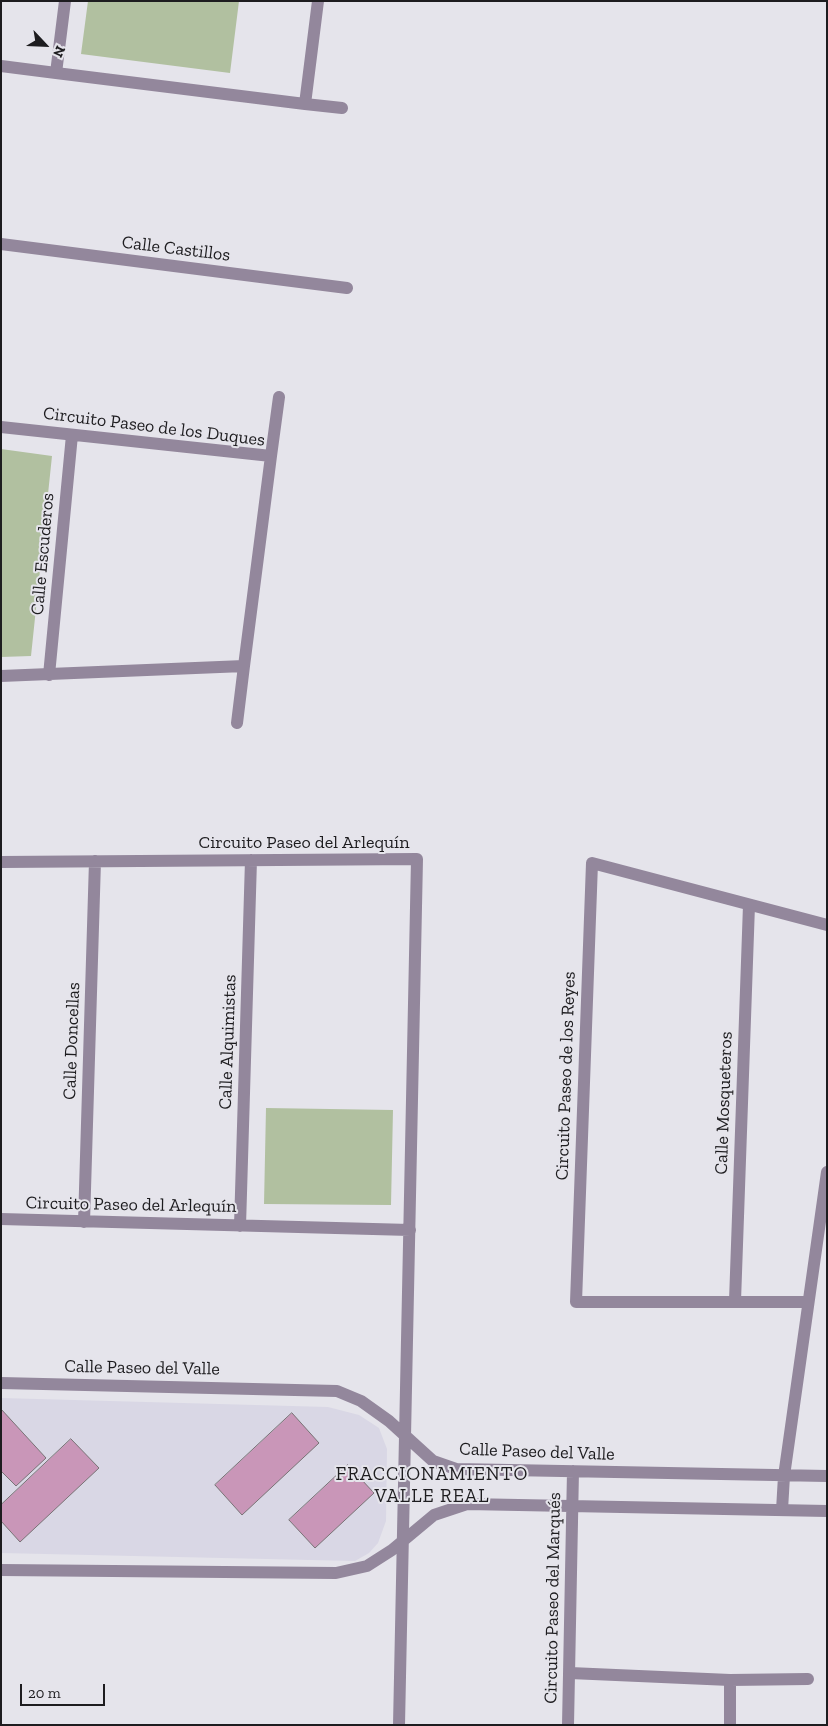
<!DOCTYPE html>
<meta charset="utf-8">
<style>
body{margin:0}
#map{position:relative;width:828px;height:1726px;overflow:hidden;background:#e5e4eb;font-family:"Zilla Slab",serif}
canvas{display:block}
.frame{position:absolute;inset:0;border:2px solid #1d1c1f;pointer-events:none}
.north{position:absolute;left:20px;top:20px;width:50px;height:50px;-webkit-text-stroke:4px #e5e4eb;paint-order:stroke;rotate:115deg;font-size:14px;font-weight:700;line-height:20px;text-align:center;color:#1d1c1f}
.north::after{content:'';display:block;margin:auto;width:18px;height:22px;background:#1d1c1f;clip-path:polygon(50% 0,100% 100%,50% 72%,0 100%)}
.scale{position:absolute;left:20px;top:1684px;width:85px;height:22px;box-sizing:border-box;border:2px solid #1d1c1f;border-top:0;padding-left:6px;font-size:15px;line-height:18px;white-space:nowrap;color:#1d1c1f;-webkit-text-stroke:4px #e5e4eb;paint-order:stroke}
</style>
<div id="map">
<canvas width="828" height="1726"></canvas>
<div class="frame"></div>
<div class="north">N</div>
<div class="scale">20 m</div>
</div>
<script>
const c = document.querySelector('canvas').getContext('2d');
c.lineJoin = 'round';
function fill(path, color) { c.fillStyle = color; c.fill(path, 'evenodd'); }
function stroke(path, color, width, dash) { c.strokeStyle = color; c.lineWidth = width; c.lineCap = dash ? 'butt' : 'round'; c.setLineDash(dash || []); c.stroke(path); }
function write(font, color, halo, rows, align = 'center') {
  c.font = font + ' "Zilla Slab",serif'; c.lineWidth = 4; c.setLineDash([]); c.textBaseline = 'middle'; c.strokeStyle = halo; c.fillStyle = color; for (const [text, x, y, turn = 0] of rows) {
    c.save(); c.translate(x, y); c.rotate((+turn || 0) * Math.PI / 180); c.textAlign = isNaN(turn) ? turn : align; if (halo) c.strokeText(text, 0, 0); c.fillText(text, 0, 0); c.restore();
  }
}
fill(new Path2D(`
 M1 1398 328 1407 359 1415 379 1428 387 1449 386 1521 378 1543 369 1553 355 1561 1 1553Z`), '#d9d7e5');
fill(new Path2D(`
 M88 1H239L230 73 81 54Z
 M1 449 52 456 31 656 1 657Z
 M266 1108 393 1110 391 1205 264 1204Z`), '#b1c0a0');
const building = new Path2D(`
 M1 1409 46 1458 16 1486 1 1471Z
 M292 1413 319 1443 242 1515 215 1485Z
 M71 1439 99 1468 20 1542 1 1521V1505Z
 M348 1465 374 1493 315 1548 289 1520Z`);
fill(building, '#c996b8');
stroke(building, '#797376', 1);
stroke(new Path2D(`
 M1 66 56 73 65 1
 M56 73 305 104 318 1
 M305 104 342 108
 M1 244 347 288
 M1 427 271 456 244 666 1 676
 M271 456 279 397
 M49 675 72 435
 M237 723 244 666
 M1 862 417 859 399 1725
 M1 1219 410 1230
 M84 1222 95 861
 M240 1226 251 860
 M735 1301 749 905
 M808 1302H576L592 863 827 925
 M1 1383 337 1391 361 1401 389 1421 433 1461 456 1469 827 1476
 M782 1510 784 1476 827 1172
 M1 1570 336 1573 367 1566 392 1550 434 1515 467 1504 827 1511
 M570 1673 730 1680 808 1679
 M568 1725 573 1471
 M730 1725V1680`), '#93879c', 12);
write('18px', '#1d1c1f', '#e5e4eb', [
 ["Calle Castillos",176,249,7],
 ["Circuito Paseo de los Duques",154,427,7],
 ["Calle Escuderos",43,554,-85],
 ["Circuito Paseo del Arlequín",304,843],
 ["Calle Doncellas",72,1041,-88],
 ["Calle Alquimistas",228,1042,-88],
 ["Circuito Paseo de los Reyes",566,1076,-88],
 ["Calle Mosqueteros",724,1103,-88],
 ["Circuito Paseo del Arlequín",131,1205,1],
 ["Calle Paseo del Valle",142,1368,1],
 ["Calle Paseo del Valle",537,1452,2],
 ["Circuito Paseo del Marqués",553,1598,-89]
]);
c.letterSpacing = '1px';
write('19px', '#1d1c1f', '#e5e4eb', [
 ["FRACCIONAMIENTO",432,1475],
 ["VALLE REAL",432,1497]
]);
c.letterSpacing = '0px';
</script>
